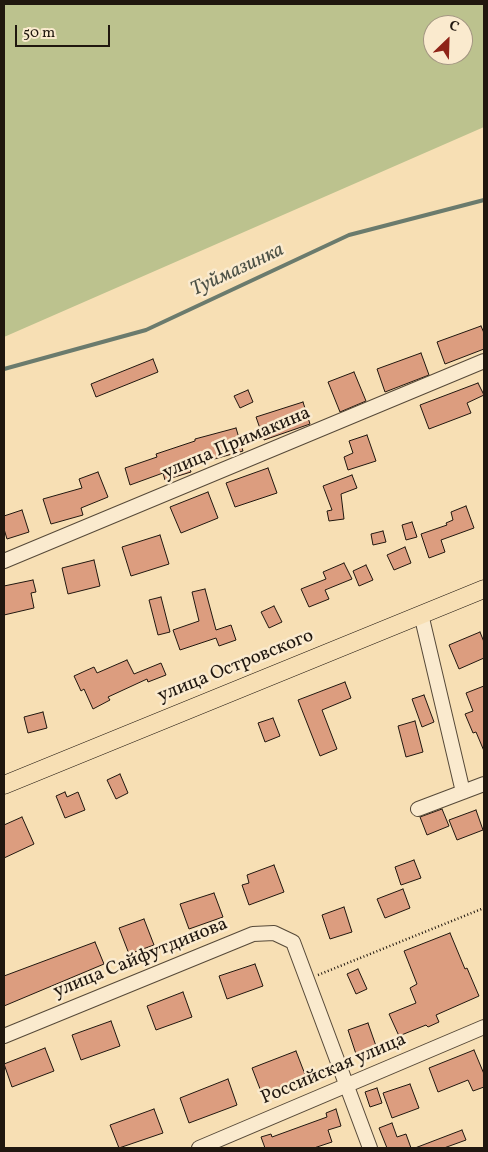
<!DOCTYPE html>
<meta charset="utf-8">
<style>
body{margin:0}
#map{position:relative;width:488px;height:1152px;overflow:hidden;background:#f7dfb4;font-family:Vollkorn,serif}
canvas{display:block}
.frame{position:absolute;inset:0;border:5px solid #20170f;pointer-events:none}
.north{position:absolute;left:423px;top:15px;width:50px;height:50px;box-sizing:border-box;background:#faeace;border:1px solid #a39682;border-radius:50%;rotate:24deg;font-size:14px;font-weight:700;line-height:20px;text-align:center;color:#20170f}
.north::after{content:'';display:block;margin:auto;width:18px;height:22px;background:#8f2418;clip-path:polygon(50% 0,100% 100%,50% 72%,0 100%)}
.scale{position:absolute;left:15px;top:25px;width:95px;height:22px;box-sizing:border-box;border:2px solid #20170f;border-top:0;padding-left:6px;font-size:15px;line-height:18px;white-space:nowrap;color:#20170f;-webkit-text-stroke:4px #faeace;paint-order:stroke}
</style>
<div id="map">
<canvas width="488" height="1152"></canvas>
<div class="frame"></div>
<div class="north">С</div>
<div class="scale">50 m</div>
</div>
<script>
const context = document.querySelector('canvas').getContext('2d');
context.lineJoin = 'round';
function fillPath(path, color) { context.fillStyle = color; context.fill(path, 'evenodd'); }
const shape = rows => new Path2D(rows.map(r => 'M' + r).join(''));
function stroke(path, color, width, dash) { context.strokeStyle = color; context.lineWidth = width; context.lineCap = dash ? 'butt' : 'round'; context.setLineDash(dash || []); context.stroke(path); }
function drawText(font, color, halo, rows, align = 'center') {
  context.font = font + ' Vollkorn,serif'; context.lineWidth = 5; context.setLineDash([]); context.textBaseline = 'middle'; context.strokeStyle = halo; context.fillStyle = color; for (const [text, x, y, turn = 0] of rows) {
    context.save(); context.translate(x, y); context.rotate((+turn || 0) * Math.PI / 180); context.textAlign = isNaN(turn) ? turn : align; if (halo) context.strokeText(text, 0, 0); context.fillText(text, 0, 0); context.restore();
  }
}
fillPath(shape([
 [4,4,484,4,484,127,4,337],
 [433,25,463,25,463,55,433,55]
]), '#bcc28e');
stroke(shape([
 [4,369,146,330,349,235,484,200]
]), '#6b7b6d', 4);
const building = shape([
 [481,326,484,333,484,349,445,364,437,342,481,326],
 [421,353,429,375,385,392,377,369,421,353],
 [153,359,158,372,96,397,91,384,153,359],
 [354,372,366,401,340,412,328,382,354,372],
 [478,383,484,395,467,403,471,413,429,429,420,405,478,383],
 [248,390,253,402,240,408,234,396,248,390],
 [303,402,310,424,264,440,256,417,303,402],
 [236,428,243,451,189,466,191,472,165,480,163,473,130,485,125,468,157,457,156,454,195,441,195,439,236,428],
 [367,435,376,461,348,470,344,457,353,453,349,441,367,435],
 [268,468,277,493,235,507,226,483,268,468],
 [98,472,108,497,81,508,83,515,51,524,43,499,82,488,79,479,98,472],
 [352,475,357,488,341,494,344,519,329,521,327,511,332,510,323,486,352,475],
 [208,492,218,518,181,533,170,507,208,492],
 [466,506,474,528,441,540,445,552,429,558,421,534,447,525,446,523,453,520,451,512,466,506],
 [22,510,29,532,7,539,4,529,4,516,22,510],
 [412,522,417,537,406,540,402,525,412,522],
 [383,531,386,542,373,545,371,534,383,531],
 [160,535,169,564,131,576,122,547,160,535],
 [405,547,411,563,394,570,387,555,405,547],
 [94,560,100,586,68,594,62,568,94,560],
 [344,563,352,579,325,590,329,599,309,607,301,589,326,579,323,572,344,563],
 [366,565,373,580,359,586,353,571,366,565],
 [33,580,36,592,31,593,34,608,4,615,4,586,33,580],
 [205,589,216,630,231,625,236,640,219,646,216,638,180,650,173,630,199,621,192,592,205,589],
 [161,597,170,632,158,635,149,600,161,597],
 [274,606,282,622,269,628,261,612,274,606],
 [480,632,484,642,484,658,459,669,449,645,480,632],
 [127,660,134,674,161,663,166,675,148,682,147,679,108,697,110,700,93,709,84,689,81,691,74,676,94,667,97,673,127,660],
 [345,682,351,698,322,710,337,749,320,756,298,700,345,682],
 [484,686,484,751,476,732,473,733,465,714,473,711,466,693,484,686],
 [424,695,434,722,422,727,412,699,424,695],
 [43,712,47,728,28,733,24,717,43,712],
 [273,718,280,736,265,742,258,723,273,718],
 [415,721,423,752,406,757,398,726,415,721],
 [120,774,128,793,116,799,107,780,120,774],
 [65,792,67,797,78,792,85,810,65,818,56,796,65,792],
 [442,809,449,826,427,835,420,817,442,809],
 [476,810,483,830,457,840,449,820,476,810],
 [22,817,34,844,4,858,4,825,22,817],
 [414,860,421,878,401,885,395,867,414,860],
 [274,865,284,892,249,905,242,885,249,883,247,875,274,865],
 [403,889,410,908,385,918,377,899,403,889],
 [214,893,223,917,189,929,180,904,214,893],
 [344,907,352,932,330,939,322,915,344,907],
 [144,919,154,945,129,954,119,928,144,919],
 [450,933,465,969,467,968,479,996,436,1015,439,1022,428,1027,426,1025,399,1036,389,1014,416,1003,410,988,417,984,404,951,450,933],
 [95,942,104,964,4,1006,4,976,95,942],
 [255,964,263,986,227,999,219,976,255,964],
 [358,969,367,989,356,994,347,974,358,969],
 [183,992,192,1017,156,1030,147,1006,183,992],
 [111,1021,120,1046,81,1060,72,1035,111,1021],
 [368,1023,376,1046,356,1054,348,1030,368,1023],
 [45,1048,54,1071,12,1087,4,1064,45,1048],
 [474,1050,484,1074,484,1087,473,1091,468,1080,438,1092,429,1068,474,1050],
 [296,1051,306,1077,262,1094,252,1068,296,1051],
 [228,1079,237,1105,189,1123,180,1098,228,1079],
 [410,1084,419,1108,392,1118,383,1093,410,1084],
 [377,1088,382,1103,370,1107,365,1092,377,1088],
 [154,1109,163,1133,119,1148,110,1125,154,1109],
 [336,1109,341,1126,328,1130,332,1142,314,1148,265,1148,261,1137,271,1134,272,1137,327,1117,326,1113,336,1109],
 [392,1123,397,1137,406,1134,411,1148,387,1148,379,1128,392,1123],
 [462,1130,466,1140,444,1148,415,1148,462,1130]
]);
fillPath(building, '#dc9d7f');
stroke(building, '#20170f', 1);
const minor = shape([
 [4,561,484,361],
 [421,614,463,792],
 [418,809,484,784],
 [4,1036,253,934,274,933,293,942,370,1148],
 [199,1148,484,1027]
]);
const major = shape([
 [4,785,484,589]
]);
stroke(minor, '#564938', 16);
stroke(major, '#20170f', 19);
stroke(shape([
 [318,975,484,908]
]), '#20170f', 2.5, [1, 2.5]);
stroke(minor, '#faeace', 14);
stroke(major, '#f7dfb4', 18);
drawText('19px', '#20170f', '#faeace', [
 ["улица Примакина",237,444,-23],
 ["улица Островского",236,667,-22],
 ["улица Сайфутдинова",141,959,-22],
 ["Российская улица",334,1070,-23]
]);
drawText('italic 20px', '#4c5146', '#faeace', [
 ["Туймазинка",238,271,-25]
]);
</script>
